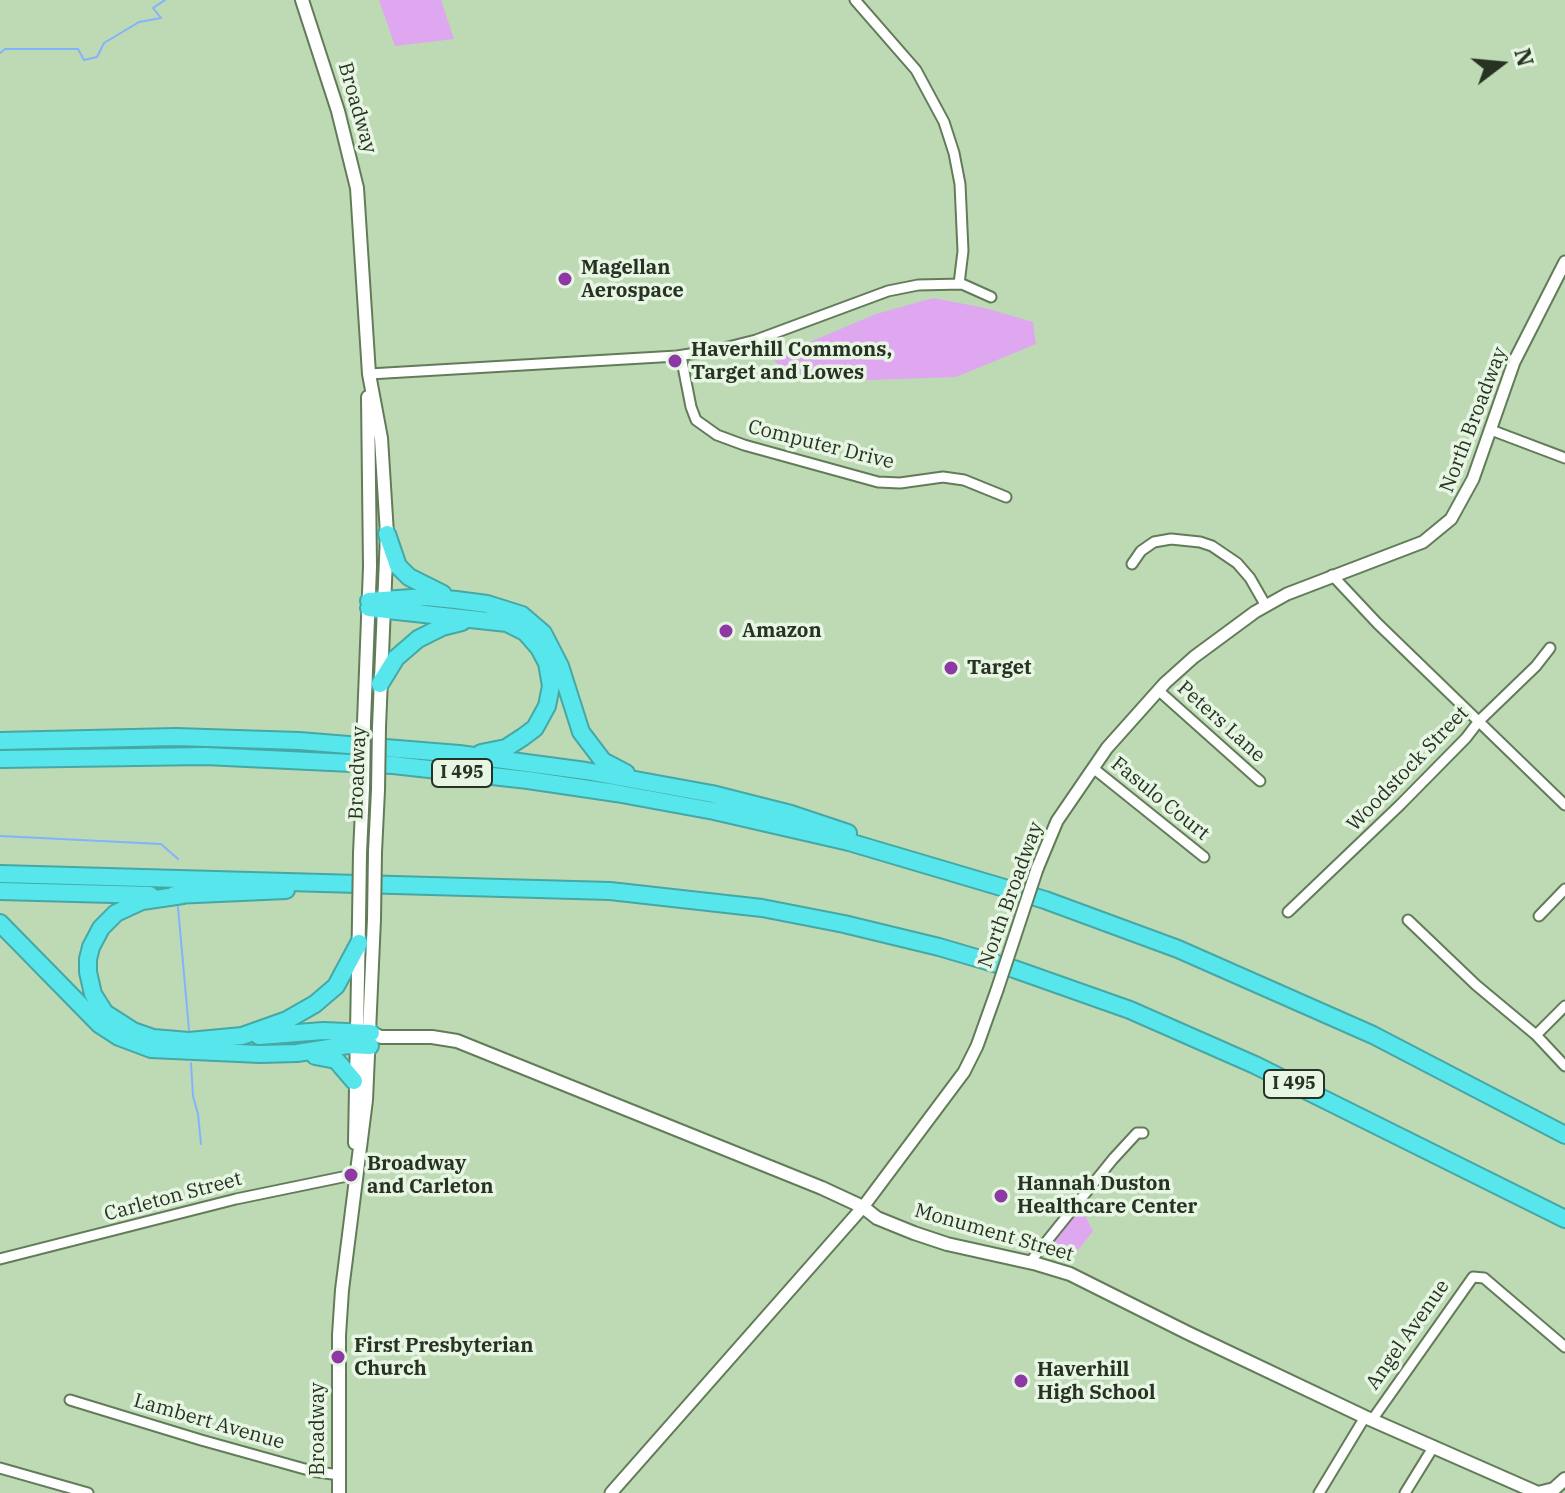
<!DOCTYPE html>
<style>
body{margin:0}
#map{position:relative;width:1565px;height:1493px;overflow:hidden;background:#bddab4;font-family:"IBM Plex Serif",serif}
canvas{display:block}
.north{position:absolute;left:1461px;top:24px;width:80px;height:80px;-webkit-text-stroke:6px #e7f6e3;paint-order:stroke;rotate:74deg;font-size:22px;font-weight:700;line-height:32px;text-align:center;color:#273223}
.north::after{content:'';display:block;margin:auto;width:28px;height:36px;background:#273223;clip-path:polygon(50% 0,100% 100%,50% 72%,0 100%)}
</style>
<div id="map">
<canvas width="1565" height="1493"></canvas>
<div class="north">N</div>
</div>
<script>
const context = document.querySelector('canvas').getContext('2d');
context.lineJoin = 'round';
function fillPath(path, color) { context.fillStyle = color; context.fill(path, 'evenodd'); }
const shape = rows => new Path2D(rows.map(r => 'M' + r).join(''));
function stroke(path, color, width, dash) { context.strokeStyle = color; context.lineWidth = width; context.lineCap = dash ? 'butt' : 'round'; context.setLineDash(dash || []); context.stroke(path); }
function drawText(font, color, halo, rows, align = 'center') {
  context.font = font + ' "IBM Plex Serif",serif'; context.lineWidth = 7; context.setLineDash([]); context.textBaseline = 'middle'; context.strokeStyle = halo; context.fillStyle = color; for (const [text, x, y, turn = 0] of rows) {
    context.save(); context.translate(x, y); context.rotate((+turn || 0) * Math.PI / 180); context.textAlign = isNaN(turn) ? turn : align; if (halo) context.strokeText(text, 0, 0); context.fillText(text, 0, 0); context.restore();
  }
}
fillPath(shape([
 [379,0,441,0,454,39,395,46],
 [933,298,985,308,1033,322,1036,344,956,377,870,380,791,379,772,358,876,314],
 [1080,1206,1093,1231,1068,1263,1042,1253]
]), '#dfa7f0');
stroke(shape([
 [0,53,5,49,78,49,84,60,97,57,104,43,139,22,161,18,153,8,165,0],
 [0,836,161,844,178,859],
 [178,907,189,1030],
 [191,1063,193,1096,198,1114,201,1144]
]), '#83b3fc', 2);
const minor = shape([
 [855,0,916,70,944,122,954,153,960,184,963,251,959,284],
 [681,356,691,407,696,420,717,435,744,445,878,482,900,483,943,477,964,480,1006,497],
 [369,374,677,356,716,350,756,340,888,291,918,285,962,284,991,297],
 [1491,430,1565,458],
 [1132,564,1141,551,1154,542,1171,539,1200,542,1212,546,1237,563,1250,578,1266,606],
 [1332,575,1377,623,1565,805],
 [1158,690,1260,781],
 [1093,768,1204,857],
 [1288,912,1400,805,1466,738,1479,721,1536,666,1550,648],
 [1539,916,1565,889],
 [1408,920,1476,985,1536,1035,1565,1066],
 [1536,1035,1565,1006],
 [0,1259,236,1199,357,1174],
 [1030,1262,1113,1159,1137,1133,1143,1133],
 [70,1400,201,1440,312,1471,339,1475],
 [1372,1420,1473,1277,1484,1278,1565,1347],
 [0,1468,88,1493],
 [1319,1493,1365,1417],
 [1405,1493,1434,1446]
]);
const tertiary = shape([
 [1037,869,1057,821,1107,748,1165,683,1194,657,1255,612,1287,594,1423,542,1451,519,1473,479,1514,362,1565,262],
 [611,1493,863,1207,964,1072,977,1046,997,990]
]);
const secondary = shape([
 [302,0,338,111,357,188,369,374,381,438,387,534,379,727],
 [364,722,370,567,368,397],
 [375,852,378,790],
 [360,853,363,788],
 [371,1033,381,1037,432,1037,457,1041,822,1188,863,1207,877,1218,914,1233,947,1244,1037,1264,1070,1274,1188,1333,1365,1417,1538,1493],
 [355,1143,359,920],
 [339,1493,339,1335,342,1290,366,1100,374,919],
 [1538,1493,1554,1489,1565,1479]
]);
const motorway = shape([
 [387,534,398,566,409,577,443,594],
 [369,601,426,597,456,600,487,604,522,615,543,633,560,666,581,732,603,761,626,773],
 [369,608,507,623,525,632,539,648,547,663,551,686,547,706,535,728,523,737,506,748,481,753],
 [380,684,396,658,418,639,442,627,462,622],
 [0,741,176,737,299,741,459,754,586,771,712,794,791,814,848,833],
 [0,759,205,756,393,765,528,780,616,793,714,811,849,842,1045,900,1178,949,1373,1035,1565,1135],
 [0,874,610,891,762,908,844,924,939,947,1014,969,1130,1010,1255,1065,1565,1219],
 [0,891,150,895],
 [174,895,286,890],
 [183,895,142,901,116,913,101,928,91,947,88,959,88,972,93,994,105,1013,133,1031,153,1038,189,1041,242,1036,287,1020,315,1004,336,986,359,943],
 [0,923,99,1024,119,1037,151,1049,260,1054,297,1053,348,1045,370,1046],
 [259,1036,323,1031,371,1033],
 [315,1056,336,1060,354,1081]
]);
stroke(minor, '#627c59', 13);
stroke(tertiary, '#627c59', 15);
stroke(secondary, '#627c59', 16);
stroke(motorway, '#46a7a5', 20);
stroke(minor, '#fff', 9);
stroke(tertiary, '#fff', 11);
stroke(secondary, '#fff', 12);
stroke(motorway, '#57e6eb', 16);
const tertiaryBridge = shape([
 [997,990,1037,869]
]);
const secondaryBridge = shape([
 [363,788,364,722],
 [378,790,379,727],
 [374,919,375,852],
 [359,920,360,853]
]);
stroke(tertiaryBridge, '#627c59', 15, []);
stroke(secondaryBridge, '#627c59', 16, []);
stroke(tertiaryBridge, '#fff', 11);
stroke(secondaryBridge, '#fff', 12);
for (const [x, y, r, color] of [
 [565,279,8,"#8d38a5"],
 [675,361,8,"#8d38a5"],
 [726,631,8,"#8d38a5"],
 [951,668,8,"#8d38a5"],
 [351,1175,8,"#8d38a5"],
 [1001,1196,8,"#8d38a5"],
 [338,1357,8,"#8d38a5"],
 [1021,1381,8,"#8d38a5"]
]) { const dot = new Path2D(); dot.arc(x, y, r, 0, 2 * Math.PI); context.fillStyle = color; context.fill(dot); stroke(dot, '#e7f6e3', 3); }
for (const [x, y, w] of [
 [462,773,60],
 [1294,1084,60]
]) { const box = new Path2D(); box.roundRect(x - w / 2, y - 14, w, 28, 6); context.fillStyle = '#e7f6e3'; context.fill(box); stroke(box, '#273223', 2); }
drawText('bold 18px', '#273223', null, [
 ["I 495",462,773],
 ["I 495",1294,1084]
]);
drawText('20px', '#273223', '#e7f6e3', [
 ["Broadway",357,108,74],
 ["North Broadway",1474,420,-69],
 ["Computer Drive",821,445,14],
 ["Peters Lane",1221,722,42],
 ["Woodstock Street",1408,769,-46],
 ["Broadway",358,773,-88],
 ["Fasulo Court",1160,799,39],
 ["North Broadway",1011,895,-70],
 ["Carleton Street",173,1197,-15],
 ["Monument Street",994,1233,16],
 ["Angel Avenue",1408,1335,-55],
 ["Lambert Avenue",209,1422,16],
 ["Broadway",318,1429,-90]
]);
drawText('bold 20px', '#273223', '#e7f6e3', [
 ["Magellan",581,268],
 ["Aerospace",581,291],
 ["Haverhill Commons,",691,350],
 ["Target and Lowes",691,373],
 ["Amazon",742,631],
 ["Target",967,668],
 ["Broadway",367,1164],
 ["and Carleton",367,1187],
 ["Hannah Duston",1017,1184],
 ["Healthcare Center",1017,1207],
 ["First Presbyterian",354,1346],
 ["Church",354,1369],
 ["Haverhill",1037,1370],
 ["High School",1037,1393]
], 'left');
</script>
